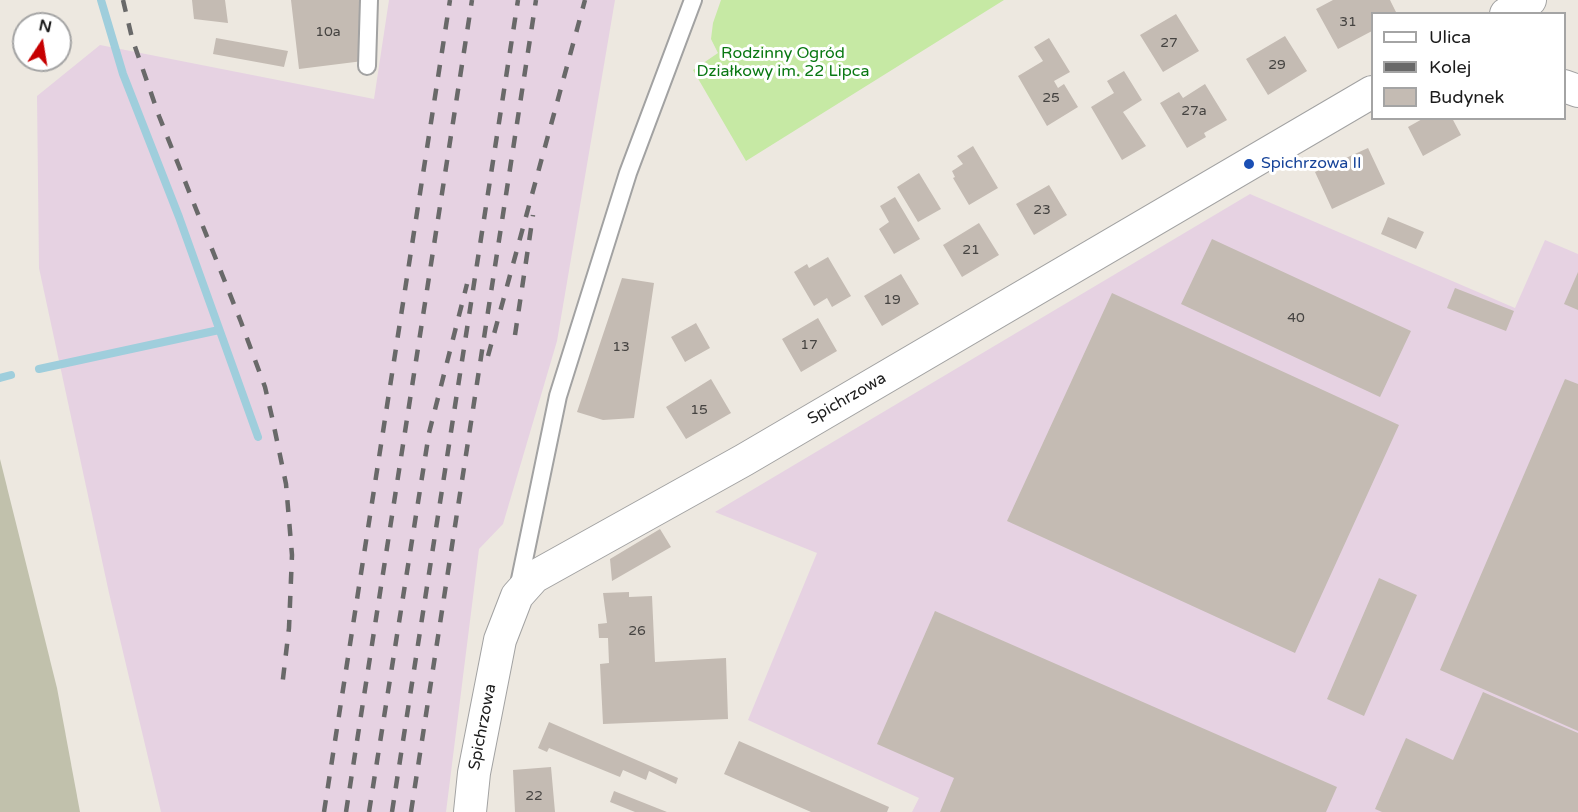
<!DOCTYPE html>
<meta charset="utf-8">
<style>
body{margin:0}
#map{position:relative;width:1578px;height:812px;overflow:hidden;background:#ede8e0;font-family:"Varela Round",sans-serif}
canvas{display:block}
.legend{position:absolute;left:1371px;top:12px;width:195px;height:108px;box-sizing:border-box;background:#fff;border:2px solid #a4a4a4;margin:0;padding:8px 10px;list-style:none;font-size:18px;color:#1b1b1b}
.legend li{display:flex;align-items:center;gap:12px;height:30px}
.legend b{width:30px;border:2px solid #a4a4a4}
.north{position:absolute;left:12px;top:12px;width:60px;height:60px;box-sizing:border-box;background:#fff;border:2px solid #a4a4a4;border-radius:50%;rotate:12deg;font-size:16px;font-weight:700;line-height:24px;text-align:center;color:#1b1b1b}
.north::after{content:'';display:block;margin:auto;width:21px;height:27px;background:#c60001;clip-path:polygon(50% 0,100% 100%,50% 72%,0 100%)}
</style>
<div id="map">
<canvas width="1578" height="812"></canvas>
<ul class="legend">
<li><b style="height:8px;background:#fff"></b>Ulica</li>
<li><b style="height:8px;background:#696969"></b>Kolej</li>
<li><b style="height:16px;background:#c4bbb3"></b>Budynek</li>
</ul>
<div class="north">N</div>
</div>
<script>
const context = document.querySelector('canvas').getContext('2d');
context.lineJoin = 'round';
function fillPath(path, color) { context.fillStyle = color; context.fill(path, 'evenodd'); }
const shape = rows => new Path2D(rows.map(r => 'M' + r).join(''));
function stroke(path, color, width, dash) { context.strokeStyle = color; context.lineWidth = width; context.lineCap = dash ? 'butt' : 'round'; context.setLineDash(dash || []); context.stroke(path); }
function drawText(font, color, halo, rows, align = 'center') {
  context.font = font + ' "Varela Round",sans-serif'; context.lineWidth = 6; context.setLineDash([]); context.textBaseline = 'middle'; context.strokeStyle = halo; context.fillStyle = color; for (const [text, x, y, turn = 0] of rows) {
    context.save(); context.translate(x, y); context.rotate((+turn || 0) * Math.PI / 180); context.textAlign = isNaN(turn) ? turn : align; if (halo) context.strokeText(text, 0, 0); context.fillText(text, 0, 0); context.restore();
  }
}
fillPath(shape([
 [389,0,615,0,557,341,503,524,479,549,446,812,161,812,109,593,39,268,37,96,100,45,374,99],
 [1250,194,1515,308,1545,240,1578,254,1578,812,912,812,919,798,748,720,817,553,715,512]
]), '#e6d2e2');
fillPath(shape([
 [0,459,57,688,80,812,0,812]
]), '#c1c1ac');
fillPath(shape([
 [721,0,1004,0,746,161,693,70,718,53,711,39,713,23]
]), '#c6e9a4');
stroke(shape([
 [101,0,123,74,179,217,258,437],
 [39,369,219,330],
 [0,378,11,375]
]), '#9fcedc', 8);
fillPath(shape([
 [192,0,225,0,228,23,194,19],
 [291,0,359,0,363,61,299,69],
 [1333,0,1390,0,1397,14,1372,14,1372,31,1338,49,1316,9],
 [1176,14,1199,51,1163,72,1140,35],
 [1285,36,1307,71,1268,95,1246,59],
 [216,38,288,51,284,67,213,54],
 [1049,38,1070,72,1054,81,1058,88,1064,84,1078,107,1047,126,1018,76,1043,61,1034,47],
 [1124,71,1142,100,1123,112,1146,146,1122,160,1091,107,1114,93,1107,81],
 [1205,84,1227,120,1204,133,1206,137,1187,148,1160,103,1179,92,1183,98],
 [1424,118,1452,118,1461,135,1423,156,1408,127],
 [973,146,998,188,969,205,953,178,955,177,952,171,963,164,957,156],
 [1368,148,1385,184,1332,209,1315,172],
 [919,173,941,209,918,222,897,187],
 [1049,185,1067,215,1034,235,1016,204],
 [895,197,920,239,894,254,879,229,889,222,880,206],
 [1388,217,1424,232,1416,249,1381,234],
 [979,223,999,255,962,277,943,245],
 [1212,239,1411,331,1380,397,1181,304],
 [828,257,851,296,832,307,827,298,814,306,794,272,807,264,809,268],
 [1578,272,1578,310,1564,304],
 [901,274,919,304,882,326,864,296],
 [622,278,654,283,634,418,603,420,577,412],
 [1455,288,1514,311,1506,331,1447,308],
 [1112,293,1399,425,1295,653,1007,521],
 [818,318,837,351,801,372,782,339],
 [696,323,710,348,685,362,671,337],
 [711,379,731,413,686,439,666,407],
 [1565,379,1578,384,1578,731,1440,670],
 [660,529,671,547,612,581,610,559],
 [1379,578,1417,595,1364,716,1327,699],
 [629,592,629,597,652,596,655,662,726,658,728,719,603,724,600,664,609,663,608,638,599,638,598,624,607,623,603,593],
 [935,611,1337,787,1326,812,940,812,954,778,877,744],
 [1483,692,1578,733,1578,812,1382,812,1375,809,1406,738,1453,760],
 [549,722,678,778,676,784,649,771,646,780,623,770,620,777,549,748,547,752,538,748],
 [739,741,889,807,887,812,811,812,724,774],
 [551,767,555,812,515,812,513,770],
 [614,791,667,812,635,812,610,802]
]), '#c4bbb3');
const service = shape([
 [367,66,369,0],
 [518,589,558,396,628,173,693,0]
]);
const minor = shape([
 [1506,14,1530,0],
 [1564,86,1578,91],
 [470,812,474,773,500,640,517,596,534,577,744,460,1372,92]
]);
stroke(service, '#a2a2a2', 20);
stroke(minor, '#a2a2a2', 34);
stroke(service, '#fff', 16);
stroke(minor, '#fff', 32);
stroke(shape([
 [123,0,132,38,159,116,241,322,265,387,272,417,286,484,292,555,289,628,282,687],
 [515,335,533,215],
 [488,356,585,0],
 [324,812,450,0],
 [346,812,472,0],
 [369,812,429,433,467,284],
 [392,812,518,0],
 [411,812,536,0]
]), '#696969', 4.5, [12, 12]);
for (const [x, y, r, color] of [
 [1249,164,6,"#1a4fb4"]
]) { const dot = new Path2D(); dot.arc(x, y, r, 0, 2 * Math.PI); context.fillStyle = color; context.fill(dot); stroke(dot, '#fff', 2); }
drawText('14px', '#454341', null, [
 ["31",1348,22],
 ["10a",328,32],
 ["27",1169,43],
 ["29",1277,65],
 ["25",1051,98],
 ["27a",1194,111],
 ["23",1042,210],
 ["21",971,250],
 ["19",892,300],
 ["40",1296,318],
 ["17",809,345],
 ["13",621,347],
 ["15",699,410],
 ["26",637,631],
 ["22",534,796]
]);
drawText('16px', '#097812', '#fff', [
 ["Rodzinny Ogród",783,54],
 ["Działkowy im. 22 Lipca",783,72]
]);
drawText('16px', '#164399', '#fff', [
 ["Spichrzowa II",1261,164]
], 'left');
drawText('16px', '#1b1b1b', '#fff', [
 ["Spichrzowa",847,399,-30],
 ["Spichrzowa",483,727,-79]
]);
</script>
